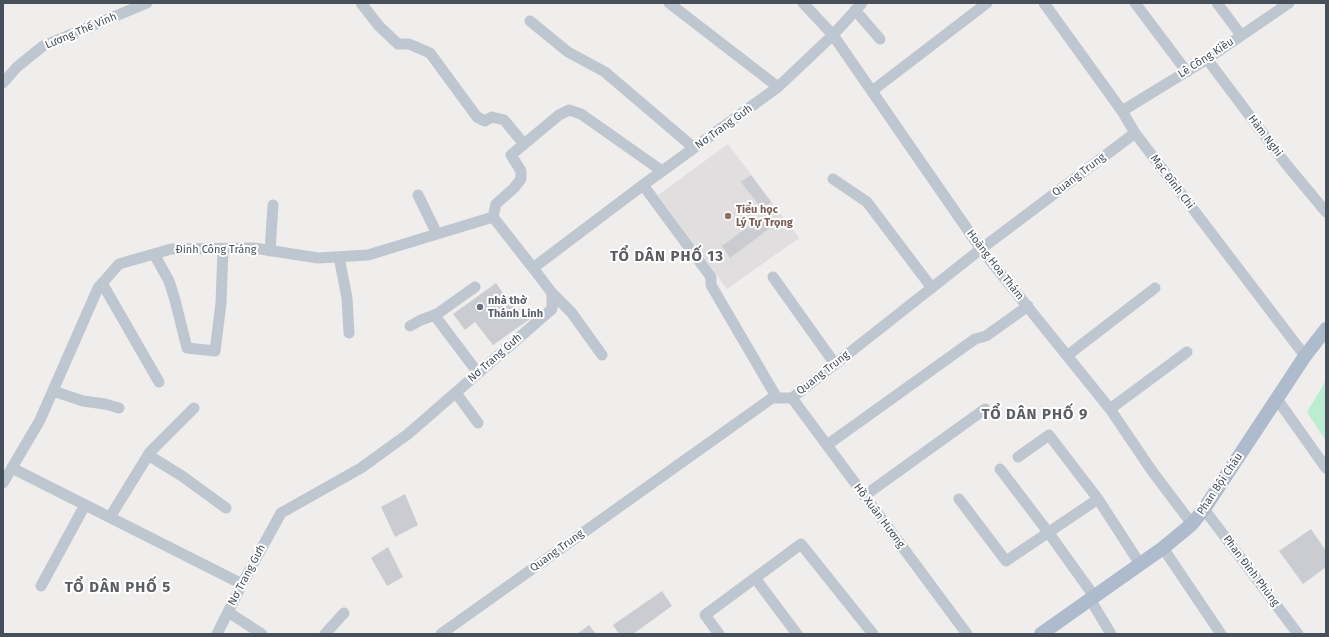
<!DOCTYPE html>
<meta charset="utf-8">
<style>
body{margin:0}
#map{position:relative;width:1329px;height:637px;overflow:hidden;background:#f0eded;font-family:"Fira Sans",sans-serif}
canvas{display:block}
.frame{position:absolute;inset:0;border:4px solid #464f5a;pointer-events:none}
</style>
<div id="map">
<canvas width="1329" height="637"></canvas>
<div class="frame"></div>
</div>
<script>
const context = document.querySelector('canvas').getContext('2d');
context.lineJoin = 'round';
function fillPath(path, color) { context.fillStyle = color; context.fill(path, 'evenodd'); }
const shape = rows => new Path2D(rows.map(r => 'M' + r).join(''));
function stroke(path, color, width, dash) { context.strokeStyle = color; context.lineWidth = width; context.lineCap = dash ? 'butt' : 'round'; context.setLineDash(dash || []); context.stroke(path); }
function drawText(font, color, halo, rows, align = 'center') {
  context.font = font + ' "Fira Sans",sans-serif'; context.lineWidth = 4; context.setLineDash([]); context.textBaseline = 'middle'; context.strokeStyle = halo; context.fillStyle = color; for (const [text, x, y, turn = 0] of rows) {
    context.save(); context.translate(x, y); context.rotate((+turn || 0) * Math.PI / 180); context.textAlign = isNaN(turn) ? turn : align; if (halo) context.strokeText(text, 0, 0); context.fillText(text, 0, 0); context.restore();
  }
}
fillPath(shape([
 [728,144,799,238,727,289,658,195]
]), '#e1dedf');
fillPath(shape([
 [1326,380,1326,441,1307,412]
]), '#bcedd2');
fillPath(shape([
 [751,175,771,202,762,209,741,182],
 [761,217,770,228,730,258,722,246],
 [496,283,516,311,521,308,530,319,493,345,475,322,465,330,453,314],
 [405,494,418,525,395,537,381,507],
 [1311,529,1326,551,1326,567,1303,584,1279,551],
 [388,547,403,577,387,586,371,558],
 [662,591,672,606,633,634,619,634,613,625],
 [589,625,596,634,577,634]
]), '#caccd2');
stroke(shape([
 [361,3,379,26,398,44,409,44,430,53,477,117,485,121,492,117,504,120,524,144],
 [669,3,778,87],
 [803,3,833,35,981,249,1110,409,1152,471,1192,524],
 [1044,3,1122,111,1135,133,1305,356],
 [1135,3,1187,72],
 [1217,3,1241,35],
 [855,10,880,39],
 [530,21,568,52,605,72,694,148],
 [1207,59,1286,164,1326,212],
 [3,83,17,67,43,46,147,3],
 [872,91,987,3],
 [1122,111,1207,59,1289,3],
 [833,179,867,202,932,288],
 [643,185,711,277,711,285,777,398],
 [418,195,437,234],
 [493,217,496,204,514,188,521,179,521,171,511,155,559,115,569,110,581,114,662,171],
 [270,251,273,205],
 [154,254,169,281,175,300,187,348,215,351,221,303,223,249],
 [339,257,347,298,349,333],
 [773,277,835,364],
 [102,283,159,382],
 [552,293,571,312,602,355],
 [435,316,478,373],
 [410,326,421,320,437,314,475,287],
 [1068,355,1155,288],
 [53,391,83,401,105,404,119,408],
 [456,393,478,423],
 [792,398,967,634],
 [1277,399,1326,468],
 [1110,409,1187,352],
 [827,445,975,339,986,336,1028,306],
 [148,455,182,476,226,508],
 [1018,457,1049,435,1098,499,1140,564],
 [12,468,242,584],
 [1000,469,1048,532,1094,596],
 [3,483,40,420,98,288,119,264,171,249,254,248,318,258,368,255,493,217,533,268],
 [864,496,985,409],
 [959,499,1006,561,1098,499],
 [1204,509,1298,634],
 [110,517,150,452,194,408],
 [1163,548,1221,634],
 [755,578,797,634],
 [41,586,85,505],
 [1090,599,1111,634],
 [228,612,262,634],
 [217,634,242,584,281,513,361,468,408,434,552,309,552,293,533,268,643,185,778,87,833,35,862,3],
 [325,634,344,613],
 [441,634,772,398,792,398,981,249,1135,133],
 [719,634,705,615,801,544,873,634]
]), '#bec7cf', 11);
stroke(shape([
 [1041,634,1163,548,1192,524,1204,509,1305,356,1326,329]
]), '#aebbcc', 14);
for (const [x, y, r, color] of [
 [728,216,4,"#8d6e63"],
 [480,307,4,"#6b7280"]
]) { const dot = new Path2D(); dot.arc(x, y, r, 0, 2 * Math.PI); context.fillStyle = color; context.fill(dot); stroke(dot, '#fff', 1.5); }
drawText('11px', '#464f5a', '#fff', [
 ["Lương Thế Vinh",81,31,-23],
 ["Lê Công Kiều",1206,58,-33],
 ["Nơ Trang Gưh",724,127,-36],
 ["Hàm Nghi",1265,136,53],
 ["Quang Trung",1079,175,-37],
 ["Mạc Đĩnh Chi",1172,182,53],
 ["Đinh Công Tráng",216,250],
 ["Hoàng Hoa Thám",995,265,52],
 ["Nơ Trang Gưh",495,358,-41],
 ["Quang Trung",823,373,-38],
 ["Phan Bội Châu",1220,484,-56],
 ["Hồ Xuân Hương",879,516,53],
 ["Quang Trung",557,551,-36],
 ["Phan Đình Phùng",1251,571,53],
 ["Nơ Trang Gưh",247,575,-62]
]);
drawText('bold 11px', '#785e54', '#fff', [
 ["Tiểu học",736,210],
 ["Lý Tự Trọng",736,223]
], 'left');
drawText('bold 11px', '#5b616d', '#fff', [
 ["nhà thờ",488,301],
 ["Thánh Linh",488,314]
], 'left');
context.letterSpacing = '1px';
drawText('bold 15px', '#5a5d62', '#fff', [
 ["TỔ DÂN PHỐ 13",667,257],
 ["TỔ DÂN PHỐ 9",1035,415],
 ["TỔ DÂN PHỐ 5",118,588]
]);
context.letterSpacing = '0px';
</script>
